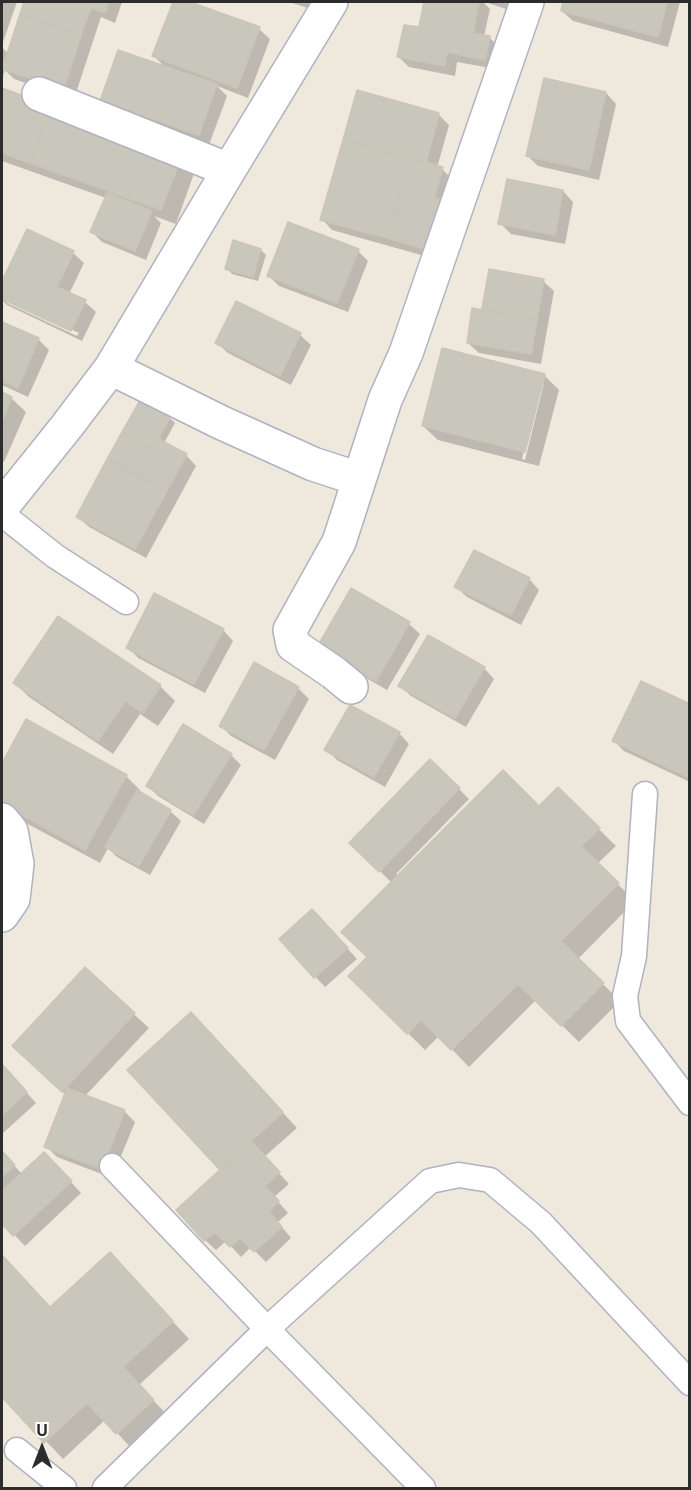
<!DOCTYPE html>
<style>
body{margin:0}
#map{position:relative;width:691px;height:1490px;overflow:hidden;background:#eee8dd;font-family:"Open Sans",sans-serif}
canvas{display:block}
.frame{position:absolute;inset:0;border:3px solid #2c2c2c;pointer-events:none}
.north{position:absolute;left:12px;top:1418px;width:60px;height:60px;-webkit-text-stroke:4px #fff;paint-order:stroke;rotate:0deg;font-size:16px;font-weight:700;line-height:24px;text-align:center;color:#2c2c2c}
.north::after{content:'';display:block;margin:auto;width:21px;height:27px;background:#2c2c2c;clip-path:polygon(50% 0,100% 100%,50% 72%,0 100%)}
</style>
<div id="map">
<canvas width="691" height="1490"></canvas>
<div class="frame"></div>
<div class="north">U</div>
</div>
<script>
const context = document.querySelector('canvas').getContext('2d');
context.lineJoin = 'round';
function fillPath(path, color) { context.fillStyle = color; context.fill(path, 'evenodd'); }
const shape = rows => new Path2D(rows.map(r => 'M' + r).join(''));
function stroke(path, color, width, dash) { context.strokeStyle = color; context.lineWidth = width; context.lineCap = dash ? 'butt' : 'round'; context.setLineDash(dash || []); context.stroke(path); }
fillPath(shape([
 [2,2,17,2,2,45],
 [25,2,122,2,115,23,101,17,74,99,14,79,5,70,2,80,2,47,8,54],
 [174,2,186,2,259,29,270,39,248,98,217,86,227,96,209,145,112,111,102,101,166,68,154,56],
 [289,2,327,2,323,13],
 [425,2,483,2,490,9,484,36,489,37,500,48,496,69,457,62,455,76,409,67,399,57,420,29],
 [485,2,504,2,519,7,527,16],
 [565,2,680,2,668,47,573,21,562,11],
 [2,89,182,154,196,168,176,224,154,216,161,223,146,260,102,242,92,232,106,198,2,161],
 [606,93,616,104,599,180,538,166,528,156],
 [439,115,449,125,437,168,442,169,452,179,446,262,332,230,322,219],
 [563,191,573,202,565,244,511,234,500,223],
 [28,231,73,253,84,263,69,294,85,302,96,312,82,341,7,305,2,300,2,284],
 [7,299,79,333,77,336,7,303],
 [261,250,266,255,258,281,232,274,227,268],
 [358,251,368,261,348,312,279,286,269,276],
 [491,271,543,281,554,291,541,364,479,353,468,343,483,311],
 [2,323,38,339,49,350,28,397,2,385],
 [300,335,311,345,291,385,228,353,217,343],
 [544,375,559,390,539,466,438,440,423,426],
 [541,383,544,383,525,460,522,459],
 [2,394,11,398,26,412,4,462,2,461],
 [170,418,175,423,164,443,186,455,196,466,146,558,89,527,78,517],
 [529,579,539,590,521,625,467,597,456,587],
 [352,590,409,624,420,634,387,690,330,657],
 [58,618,160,686,175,701,158,726,140,714,113,754,29,697,15,683],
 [223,630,233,641,205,693,138,658,128,647],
 [484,668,494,679,466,727,411,696,400,686],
 [298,688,309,699,275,760,231,736,220,725],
 [690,706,690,782,624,751,614,741],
 [26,721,126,776,140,790,139,793,170,811,181,821,150,875,117,857,108,848,100,863,2,810,2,766],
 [399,733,409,744,385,787,337,760,326,749],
 [231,755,241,765,204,824,158,796,148,786],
 [459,789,469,799,396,874,399,876,539,808,558,789,616,846,597,864,635,901,578,959,620,1001,579,1042,536,1000,469,1067,439,1036,425,1050,350,976,369,957,392,883,351,843],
 [322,921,357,959,325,987,281,940],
 [85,969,149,1028,85,1096,124,1111,135,1122,112,1178,57,1157,46,1146,66,1095,28,1060],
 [205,1028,297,1128,264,1157,289,1184,274,1197,288,1213,278,1222,291,1238,266,1262,251,1247,241,1257,226,1241,216,1250,205,1240,222,1170],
 [2,1065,36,1103,2,1134],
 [2,1153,22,1174,54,1164,81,1193,25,1246,2,1222],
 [2,1255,51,1309,127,1272,189,1339,139,1385,170,1418,134,1451,105,1420,63,1459,2,1395]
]), '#0003');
const building = shape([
 [24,2,109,2,105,13,91,8,81,35,20,14,24,2],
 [173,2,190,2,260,27,237,88,152,56,173,2],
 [424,2,479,2,473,33,490,36,485,60,447,52,445,66,397,57,404,25,419,27,424,2],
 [563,2,667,2,658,37,561,11,563,2],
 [20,14,81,35,64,89,2,69,20,14],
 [118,50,217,84,199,135,100,101,118,50],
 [544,78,606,92,589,170,526,156,544,78],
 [2,88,51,106,30,163,2,153,2,88],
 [357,90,439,113,426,163,343,140,357,90],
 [51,106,183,153,161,210,30,163,51,106],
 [343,140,410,158,387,238,320,220,343,140],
 [410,158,443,167,434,198,450,203,436,252,387,238,410,158],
 [507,179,563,190,555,235,498,224,507,179],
 [107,193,152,211,135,251,90,232,107,193],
 [288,222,359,249,337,303,267,276,288,222],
 [27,229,74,251,57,287,86,300,71,331,2,299,2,281,27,229],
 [233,240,261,249,253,277,225,269,233,240],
 [489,269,544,279,537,319,482,309,489,269],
 [236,301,301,333,280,376,215,343,236,301],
 [472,308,537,319,531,354,467,343,472,308],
 [2,322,39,338,18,388,2,381,2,322],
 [442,348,545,374,525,452,422,426,442,348],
 [2,392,12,397,2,421,2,392],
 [140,400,170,417,153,449,122,432,140,400],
 [122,432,153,449,159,439,187,454,167,491,107,459,122,432],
 [107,459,167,491,135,549,76,517,107,459],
 [474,550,530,578,511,615,454,587,474,550],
 [351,588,410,622,376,681,317,647,351,588],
 [154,593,224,629,194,684,126,648,154,593],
 [58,616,161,685,143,713,125,701,98,741,13,683,58,616],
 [428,635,485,667,455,718,398,686,428,635],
 [254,662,299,687,264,750,219,726,254,662],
 [641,681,690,704,690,778,612,741,641,681],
 [350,705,400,732,374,777,324,750,350,705],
 [26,719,127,775,85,850,2,804,2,763,26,719],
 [183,724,232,754,193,815,146,786,183,724],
 [430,759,460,788,379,872,349,843,430,759],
 [503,770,539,806,558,787,600,828,581,846,619,883,561,941,604,983,561,1026,518,984,451,1050,421,1020,407,1034,348,976,367,957,341,932,503,770],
 [137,790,171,810,139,866,105,847,137,790],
 [312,909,348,948,314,978,279,939,312,909],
 [85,967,135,1013,62,1092,12,1046,85,967],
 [191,1012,283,1112,220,1170,127,1070,191,1012],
 [2,1064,27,1092,2,1115,2,1064],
 [67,1088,125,1110,102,1169,44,1147,67,1088],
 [251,1141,280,1172,265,1186,279,1201,269,1211,282,1227,254,1252,240,1238,230,1247,215,1232,204,1241,176,1210,251,1141],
 [2,1151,15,1165,2,1177,2,1151],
 [44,1152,72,1181,13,1236,2,1224,2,1191,44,1152],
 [110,1252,173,1321,123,1367,154,1400,116,1434,87,1403,44,1443,2,1397,2,1255,50,1307,110,1252]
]);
fillPath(building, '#c9c6bc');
stroke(building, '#cac5b7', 1.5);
const lane = shape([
 [2,514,55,556,126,602],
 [645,794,634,956,625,996,628,1021,690,1103],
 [112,1166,267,1329,423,1488],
 [17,1450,64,1488],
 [105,1488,267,1329,430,1181,459,1175,490,1180,541,1223,690,1383]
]);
const street = shape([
 [39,94,229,170],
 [111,368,220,422,313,464,359,479],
 [2,507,67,426,111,368,229,170,331,2],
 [351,687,334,673,293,645,290,630,339,542,385,400,406,353,527,2],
 [2,820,11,831,17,864,13,899,2,915]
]);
stroke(lane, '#b1b2c0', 27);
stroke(street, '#b1b2c0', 36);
stroke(lane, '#fff', 24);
stroke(street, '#fff', 33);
</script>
